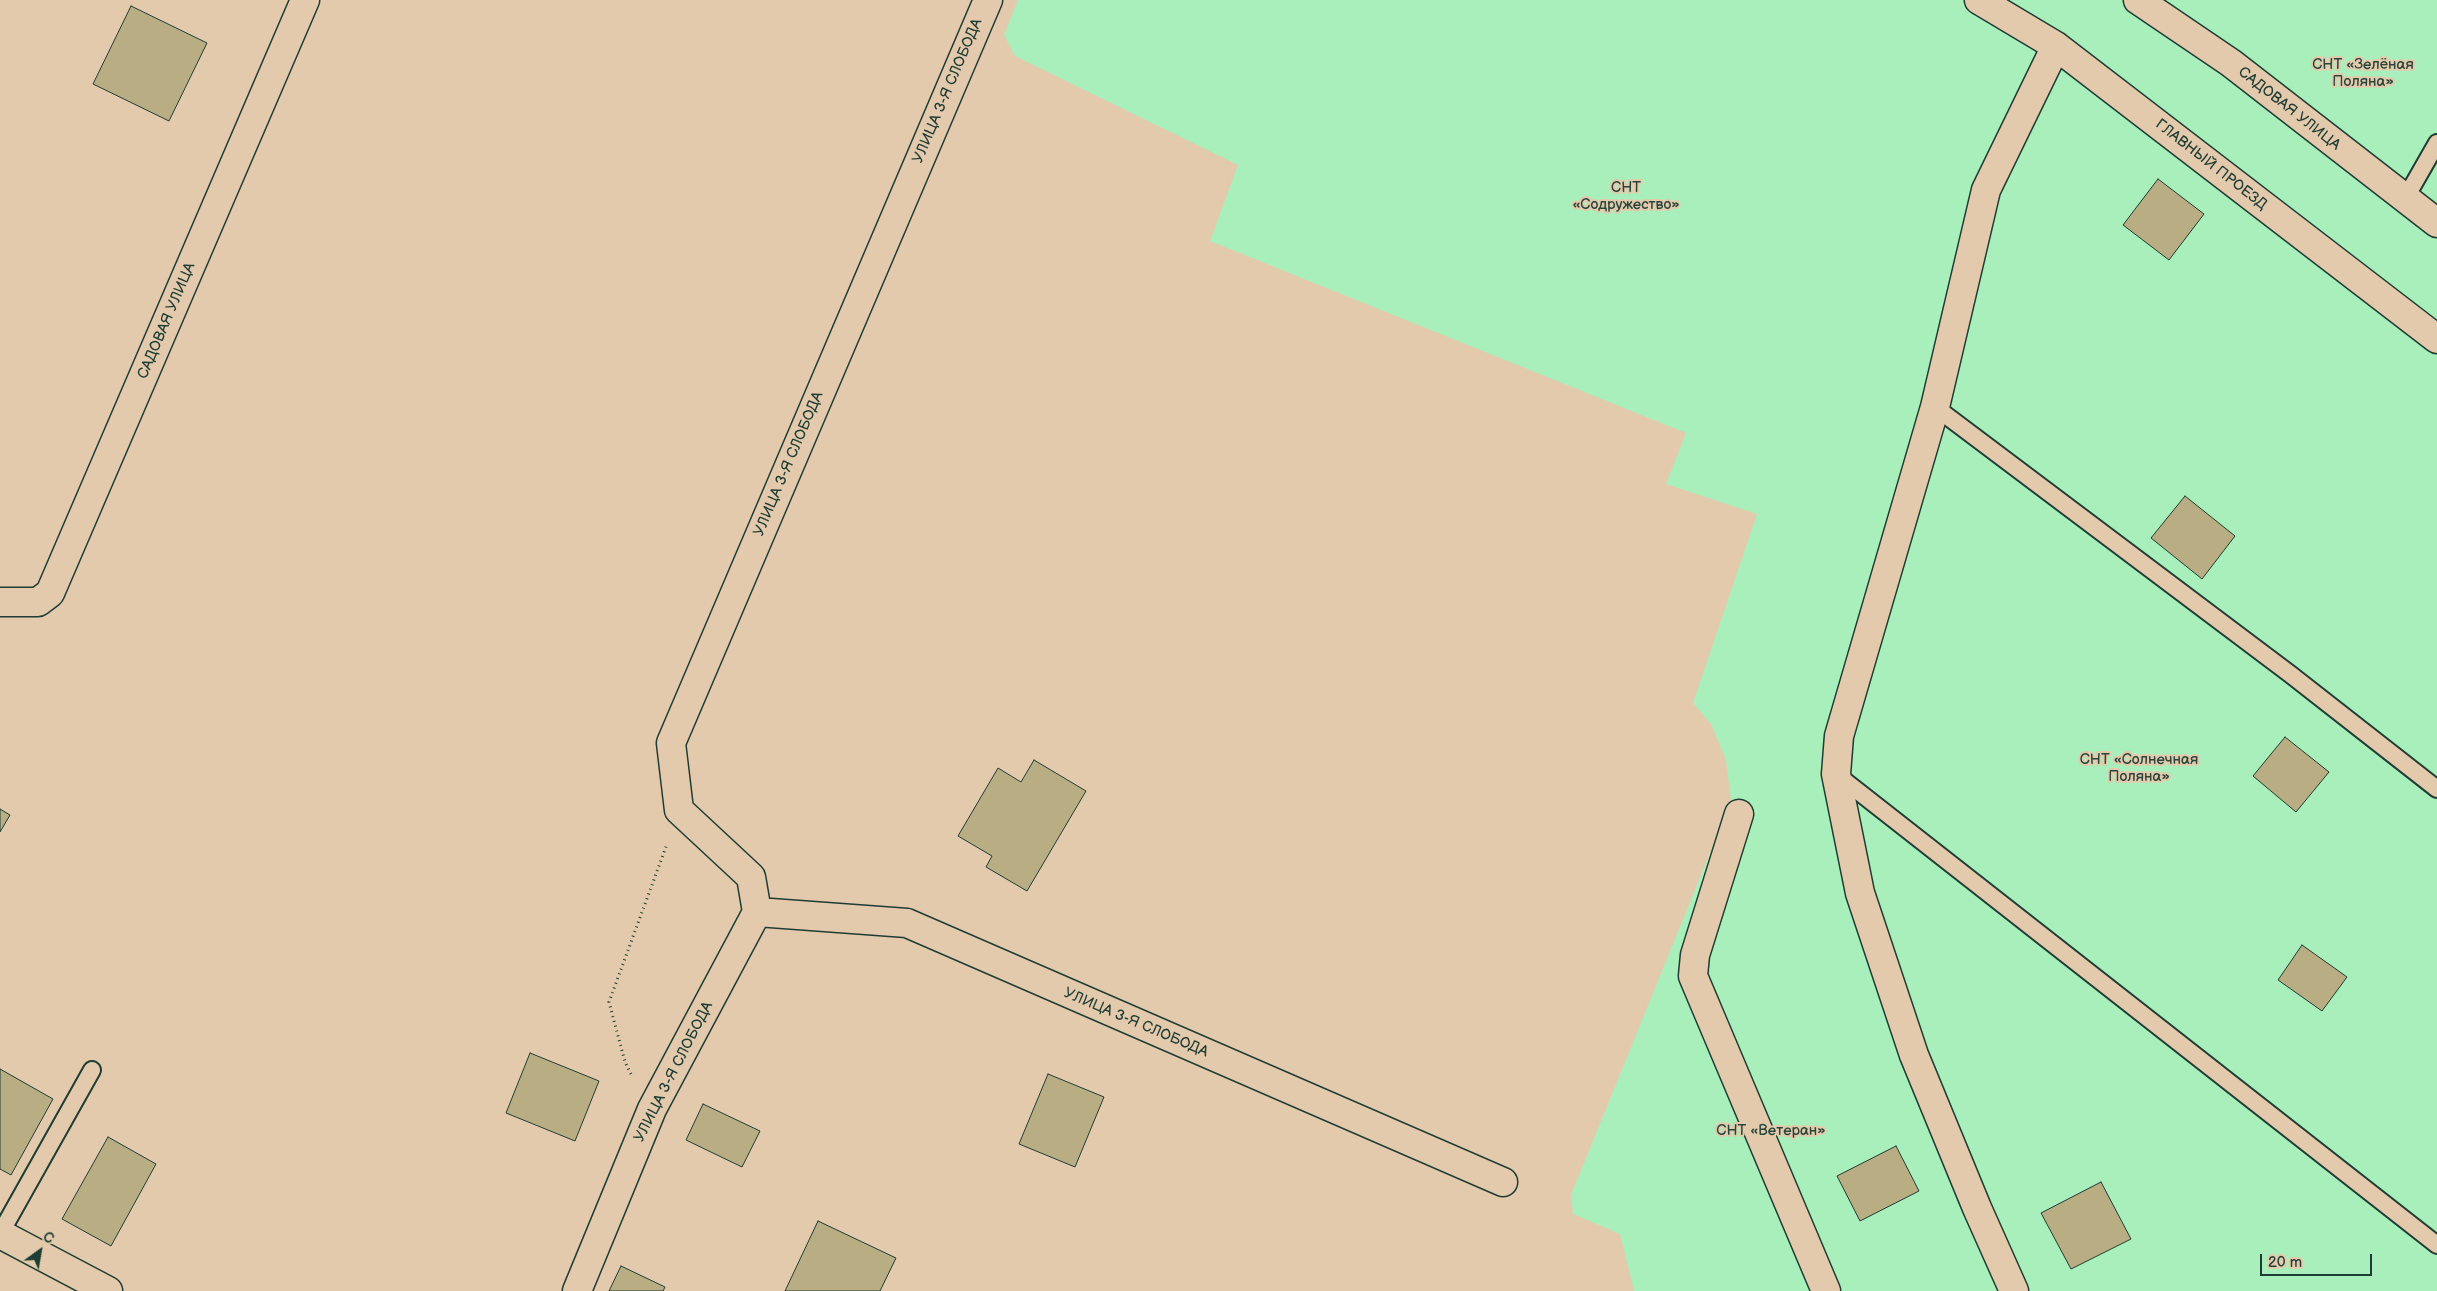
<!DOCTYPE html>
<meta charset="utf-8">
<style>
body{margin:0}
#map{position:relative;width:2437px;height:1291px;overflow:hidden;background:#e4caac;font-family:"Balsamiq Sans",sans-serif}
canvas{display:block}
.north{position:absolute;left:15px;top:1226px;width:50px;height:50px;-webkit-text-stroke:4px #e4caac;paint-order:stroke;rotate:32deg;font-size:14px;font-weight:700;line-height:20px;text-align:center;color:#1f3d34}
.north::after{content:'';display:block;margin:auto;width:18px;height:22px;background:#1f3d34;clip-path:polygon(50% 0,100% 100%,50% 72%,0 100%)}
.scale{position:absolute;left:2260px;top:1254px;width:112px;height:22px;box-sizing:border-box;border:2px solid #1f3d34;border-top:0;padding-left:6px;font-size:15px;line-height:18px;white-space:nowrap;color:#1f3d34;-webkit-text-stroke:4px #e4caac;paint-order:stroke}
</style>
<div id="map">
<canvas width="2437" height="1291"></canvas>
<div class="north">С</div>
<div class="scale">20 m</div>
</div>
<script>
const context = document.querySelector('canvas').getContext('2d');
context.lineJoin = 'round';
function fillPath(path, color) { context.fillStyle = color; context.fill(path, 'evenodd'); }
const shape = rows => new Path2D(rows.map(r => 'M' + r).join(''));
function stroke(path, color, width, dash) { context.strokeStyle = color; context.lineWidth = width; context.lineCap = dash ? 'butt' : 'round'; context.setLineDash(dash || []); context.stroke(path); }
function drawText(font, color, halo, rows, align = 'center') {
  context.font = font + ' "Balsamiq Sans",sans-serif'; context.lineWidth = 4; context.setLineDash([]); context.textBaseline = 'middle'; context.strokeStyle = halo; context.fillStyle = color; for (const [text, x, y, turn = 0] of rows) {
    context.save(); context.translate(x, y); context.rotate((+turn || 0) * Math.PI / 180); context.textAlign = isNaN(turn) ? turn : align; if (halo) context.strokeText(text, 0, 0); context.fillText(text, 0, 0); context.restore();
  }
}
fillPath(shape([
 [1018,0,2437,0,2437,1291,1634,1291,1620,1234,1573,1214,1571,1195,1731,801,1726,760,1711,724,1693,703,1757,514,1666,484,1686,433,1210,241,1238,165,1015,56,1004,35]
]), '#a8efbb');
const building = shape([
 [131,6,207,43,169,121,93,84,131,6],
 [2158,179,2204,214,2169,260,2123,225,2158,179],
 [2185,496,2235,536,2202,579,2151,538,2185,496],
 [2285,737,2329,772,2296,812,2253,776,2285,737],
 [1034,760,1086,791,1027,891,986,867,992,856,958,836,998,768,1021,782,1034,760],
 [0,809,10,815,0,832,0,809],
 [2302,945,2347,977,2322,1011,2278,980,2302,945],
 [530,1053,599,1081,575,1141,506,1113,530,1053],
 [0,1069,53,1099,11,1175,0,1169,0,1069],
 [1048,1074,1104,1097,1075,1167,1019,1144,1048,1074],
 [703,1104,760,1131,742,1167,686,1140,703,1104],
 [108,1137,156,1164,111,1246,62,1219,108,1137],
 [1896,1146,1919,1191,1860,1221,1837,1176,1896,1146],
 [2101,1182,2131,1239,2071,1269,2041,1213,2101,1182],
 [818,1221,896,1258,880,1291,785,1291,818,1221],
 [621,1266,665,1287,663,1291,609,1291,621,1266]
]);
fillPath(building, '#b9ad84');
stroke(building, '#1f3d34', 1);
const lane = shape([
 [2405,199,2437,143],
 [1935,407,2290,674,2437,789],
 [1836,774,2437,1245],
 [0,1234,92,1070]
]);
const street = shape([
 [1979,0,2056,46,2437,339],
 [2138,0,2231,63,2437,223],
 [0,602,38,602,50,593,305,0],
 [1739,814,1695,955,1693,976,1826,1291],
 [757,912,907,923,1503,1182],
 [577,1291,652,1109,757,912,751,877,679,810,671,743,988,0],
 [2014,1291,1977,1208,1914,1055,1860,893,1836,774,1839,736,1935,407,1986,190,2056,46]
]);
const secondary = shape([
 [0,1234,108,1291]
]);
stroke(lane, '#1f3d34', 20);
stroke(street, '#1f3d34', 31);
stroke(secondary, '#1f3d34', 31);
stroke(shape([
 [631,1074,625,1062,609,1002,667,844]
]), '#1f3d34', 3, [1, 4]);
stroke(lane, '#e4caac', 16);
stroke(street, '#e4caac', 28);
stroke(secondary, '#e4caac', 28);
drawText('15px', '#26463b', '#e4caac', [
 ["СНТ «Зелёная",2363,65],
 ["Поляна»",2363,82],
 ["СНТ",1626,188],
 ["«Содружество»",1626,205],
 ["СНТ «Солнечная",2139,760],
 ["Поляна»",2139,777],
 ["СНТ «Ветеран»",1771,1131]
]);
drawText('15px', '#1f3d34', '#e4caac', [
 ["УЛИЦА 3-Я СЛОБОДА",948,91,-67],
 ["САДОВАЯ УЛИЦА",2289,109,38],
 ["ГЛАВНЫЙ ПРОЕЗД",2211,165,38],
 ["САДОВАЯ УЛИЦА",167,321,-67],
 ["УЛИЦА 3-Я СЛОБОДА",789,464,-67],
 ["УЛИЦА 3-Я СЛОБОДА",1136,1023,23],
 ["УЛИЦА 3-Я СЛОБОДА",674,1072,-63]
]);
</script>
